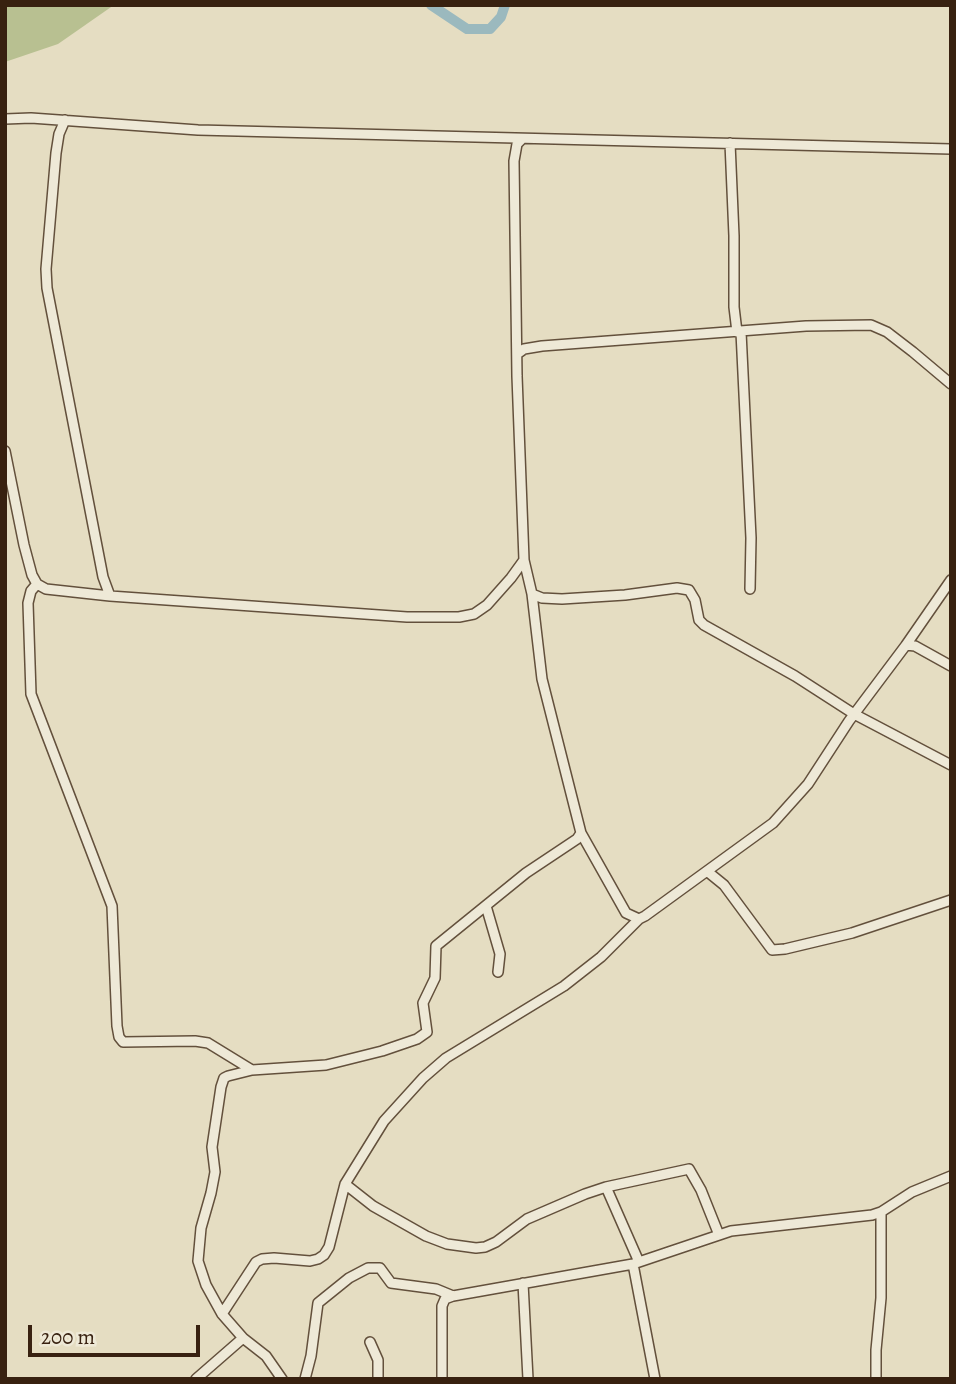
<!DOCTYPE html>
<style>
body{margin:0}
#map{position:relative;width:956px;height:1384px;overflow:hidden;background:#e5ddc2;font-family:Alegreya,serif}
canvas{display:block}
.frame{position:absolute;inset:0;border:7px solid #382110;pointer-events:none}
.scale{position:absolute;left:28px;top:1325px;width:172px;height:32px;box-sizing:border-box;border:4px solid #382110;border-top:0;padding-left:9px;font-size:21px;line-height:24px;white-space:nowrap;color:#382110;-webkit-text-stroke:5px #eee9d7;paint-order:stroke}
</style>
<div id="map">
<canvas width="956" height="1384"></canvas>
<div class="frame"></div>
<div class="scale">200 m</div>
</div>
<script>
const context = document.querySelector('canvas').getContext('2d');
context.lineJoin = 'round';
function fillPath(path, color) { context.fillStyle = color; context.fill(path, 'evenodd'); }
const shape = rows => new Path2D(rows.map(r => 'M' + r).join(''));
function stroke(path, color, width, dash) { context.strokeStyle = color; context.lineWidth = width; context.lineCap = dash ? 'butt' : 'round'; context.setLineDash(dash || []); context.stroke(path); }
fillPath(shape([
 [5,5,114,5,58,44,5,62]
]), '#b8c091');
stroke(shape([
 [431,5,467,29,490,29,501,17,505,5]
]), '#9bb9be', 10);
const minor = shape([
 [5,119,31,118,198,130,951,149],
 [65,120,59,134,56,153,46,269,47,288,103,577,110,596,407,617,459,617,474,614,487,605,511,578,524,560],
 [522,139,517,144,514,161,517,376,524,560,532,594,542,679,581,833,626,913,639,919,645,916,773,823,808,784,849,721,906,645,915,646,951,666],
 [730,143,734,236,734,307,737,332],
 [741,332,751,538,750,589],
 [517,354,524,349,542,346,806,326,871,325,887,332,913,352,951,384],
 [5,451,24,545,32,575,37,584,46,589,110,596],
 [37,584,31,591,28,603,31,694,112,906,117,1026,119,1037,123,1042,195,1041,208,1043,252,1070,326,1065,382,1051,417,1039,427,1032,423,1003,435,978,436,946,526,873,577,839,581,833],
 [532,594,542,598,562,599,625,595,677,588,689,590,695,600,699,620,704,625,795,676,854,714,951,765],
 [906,645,951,580],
 [708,872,724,885,772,950,785,949,852,933,951,900],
 [486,906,500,954,498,972],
 [252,1070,228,1076,224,1078,221,1087,212,1147,215,1172,211,1193,201,1228,198,1261,206,1285,222,1314,243,1338,266,1356,282,1379],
 [345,1184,373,1206,426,1236,447,1244,476,1248,485,1247,496,1242,527,1219,585,1194,606,1187,689,1169,701,1190,719,1235],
 [606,1187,639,1262],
 [633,1264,655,1379],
 [523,1283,528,1379],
 [222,1314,256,1262,262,1259,274,1258,310,1261,318,1259,324,1255,329,1247,345,1184,384,1121,423,1078,446,1058,564,986,601,957,639,919],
 [370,1342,378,1360,378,1379],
 [196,1379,243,1338],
 [305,1379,311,1356,318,1303,349,1278,368,1268,380,1268,391,1283,436,1289,453,1296],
 [442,1379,442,1306,445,1299,453,1296,633,1264,731,1231,872,1215,881,1212,912,1192,951,1176],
 [876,1379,876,1350,881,1298,881,1212]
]);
stroke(minor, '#63503c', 12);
stroke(minor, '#eee9d7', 9);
</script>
